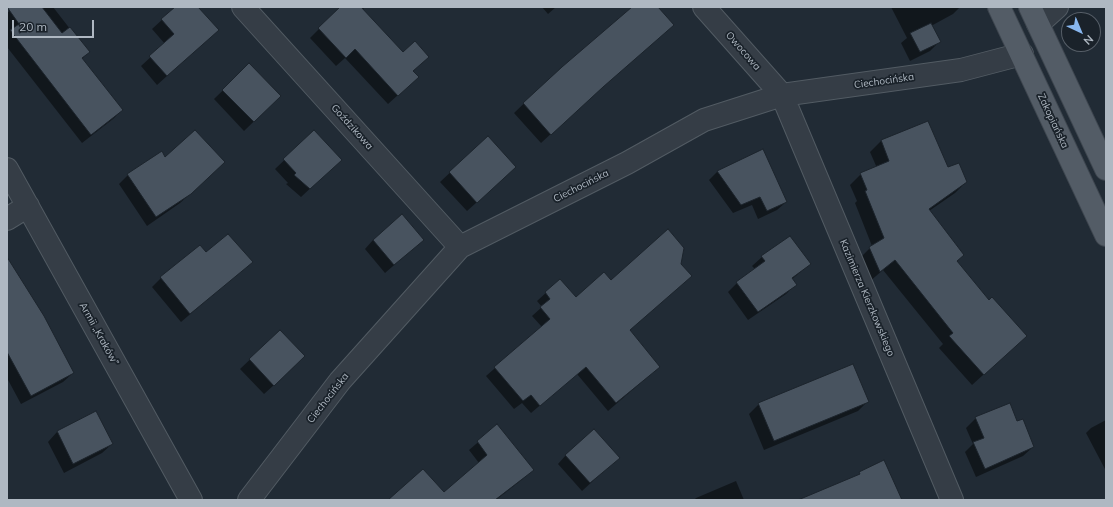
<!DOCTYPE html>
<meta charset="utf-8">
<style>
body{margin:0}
#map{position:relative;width:1113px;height:507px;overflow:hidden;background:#212b35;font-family:Mulish,sans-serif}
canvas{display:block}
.frame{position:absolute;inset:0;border:8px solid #afb8c2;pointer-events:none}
.north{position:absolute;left:1061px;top:12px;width:40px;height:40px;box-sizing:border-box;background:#1a222a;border:1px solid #565e67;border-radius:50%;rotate:136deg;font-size:11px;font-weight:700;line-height:16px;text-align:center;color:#afb8c2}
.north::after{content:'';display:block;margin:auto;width:14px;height:18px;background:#88b7ef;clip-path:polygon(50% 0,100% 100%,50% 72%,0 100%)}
.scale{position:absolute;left:12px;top:20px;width:82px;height:18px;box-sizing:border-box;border:2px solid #afb8c2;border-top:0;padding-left:5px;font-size:12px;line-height:14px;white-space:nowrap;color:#afb8c2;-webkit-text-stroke:3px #1a222a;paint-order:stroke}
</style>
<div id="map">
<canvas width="1113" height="507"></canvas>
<div class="frame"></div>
<div class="north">N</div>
<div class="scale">20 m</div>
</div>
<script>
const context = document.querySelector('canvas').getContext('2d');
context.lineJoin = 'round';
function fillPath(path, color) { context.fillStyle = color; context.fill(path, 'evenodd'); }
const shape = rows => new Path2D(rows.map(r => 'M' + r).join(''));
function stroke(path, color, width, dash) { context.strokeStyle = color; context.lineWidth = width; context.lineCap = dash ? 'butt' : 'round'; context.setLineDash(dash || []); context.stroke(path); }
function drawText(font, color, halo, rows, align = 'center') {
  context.font = font + ' Mulish,sans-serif'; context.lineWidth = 3.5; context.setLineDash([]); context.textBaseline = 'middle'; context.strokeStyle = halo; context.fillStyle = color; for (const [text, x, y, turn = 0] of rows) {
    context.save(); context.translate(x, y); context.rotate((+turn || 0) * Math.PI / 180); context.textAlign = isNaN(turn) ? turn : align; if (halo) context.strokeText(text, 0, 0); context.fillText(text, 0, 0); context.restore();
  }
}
fillPath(shape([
 [15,7,53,7,88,52,82,59,122,110,113,119,82,143,7,47,7,13],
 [176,7,197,7,208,39,157,85,141,66,165,44,152,29],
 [341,7,365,7,362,10,413,71,408,86,388,104,345,58,336,66,310,38],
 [542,7,556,7,548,14],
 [638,7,657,7,592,96,541,143,514,113,562,67],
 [891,7,960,7,953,14,931,26,939,42,930,51,910,61,901,43,907,38],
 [249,65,280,96,244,131,214,99],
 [927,122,947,169,966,182,955,193,929,211,956,261,1015,346,972,385,939,348,943,344,883,270,869,282,859,259,872,246,855,203,857,201,850,185,861,174,877,168,870,152,881,141],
 [314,132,332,168,301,197,286,184,288,183,275,169],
 [487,138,505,177,467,211,440,182],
 [763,151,786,202,777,210,758,219,752,205,733,213,709,180,717,172],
 [165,158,214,172,180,203,147,226,119,184,128,175],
 [790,237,810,264,791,280,795,285,786,294,748,320,728,292,737,283,755,269,752,266,762,257],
 [373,240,423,240,385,273,365,249],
 [200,246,205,253,251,262,181,322,152,287,161,278],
 [680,264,629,330,659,367,608,411,577,374,531,413,522,403,514,409,486,376,542,327,532,316,542,307,537,301,560,280,576,299,611,281],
 [7,279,73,373,63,382,21,404,7,378],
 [280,331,295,366,264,394,240,369],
 [867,402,858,411,764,450,749,414,759,404],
 [96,413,112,444,102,453,64,473,48,442,57,432],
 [976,418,1017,423,1033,447,1023,456,976,477,965,452,973,444,966,428],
 [1106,420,1106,471,1086,433,1091,428],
 [497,426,532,470,524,478,496,500,485,500,479,463,469,450],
 [566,455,618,458,582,491,558,464],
 [736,481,744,500,694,500,696,498]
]), '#0007');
const building = shape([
 [7,7,42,7,62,33,70,27,90,52,82,58,123,110,91,135,10,30,19,24,7,7],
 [175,7,198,7,219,30,167,76,149,56,174,34,161,19,175,7],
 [340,7,361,7,403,52,415,41,429,57,413,71,419,77,398,96,355,49,346,58,318,28,340,7],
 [632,7,658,7,674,25,603,87,551,135,523,103,562,67,632,7],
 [931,23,941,42,920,52,910,33,931,23],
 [249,63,281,96,254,122,222,90,249,63],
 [928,121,948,167,959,163,967,182,929,209,964,255,957,261,989,300,992,297,1027,336,984,375,949,336,953,333,895,260,880,272,869,247,884,238,865,191,867,190,860,173,889,161,881,140,928,121],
 [195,130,225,162,191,194,156,217,127,174,162,151,165,157,195,130],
 [314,130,342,160,310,189,294,175,296,173,283,159,314,130],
 [488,136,516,167,477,203,449,172,488,136],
 [763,149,787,202,767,211,760,197,741,205,717,171,763,149],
 [402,214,424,240,394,265,373,240,402,214],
 [668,229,684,248,681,264,692,276,630,330,660,367,616,403,586,367,540,406,531,395,523,401,494,367,550,319,540,307,550,299,545,292,560,279,576,297,604,272,611,280,668,229],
 [228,234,253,262,190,314,160,277,200,245,206,252,228,234],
 [790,236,811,264,792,278,797,285,758,312,736,282,765,261,761,256,790,236],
 [7,257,44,316,74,373,31,396,7,352,7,257],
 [280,330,305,356,274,386,249,359,280,330],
 [853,364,869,402,774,441,758,403,853,364],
 [1010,403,1017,421,1023,419,1034,447,985,469,973,442,984,438,975,417,1010,403],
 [96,411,113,444,73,464,57,431,96,411],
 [497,424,534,470,495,500,388,500,423,469,444,492,487,455,477,441,497,424],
 [594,429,620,458,590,483,565,455,594,429],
 [884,460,902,500,798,500,860,474,859,472,884,460]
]);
fillPath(building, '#48535f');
stroke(building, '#1c242c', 1);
const minor = shape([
 [243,7,460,247],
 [704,7,782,95,952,500],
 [1038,24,1057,7],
 [7,169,191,500],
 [7,219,28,206],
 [249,500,340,381,460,247,627,163,704,120,782,95,961,70,1022,54]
]);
const primary = shape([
 [999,7,1106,235],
 [1030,7,1106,169]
]);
stroke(minor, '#525b63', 24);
stroke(primary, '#3e464f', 24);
stroke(minor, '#353d46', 22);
stroke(primary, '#535c66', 22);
drawText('10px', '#afb8c2', '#1a222a', [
 ["Owocowa",743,51,49],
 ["Ciechocińska",884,81,-8],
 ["Zakopiańska",1053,121,65],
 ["Goździkowa",352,127,48],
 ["Ciechocińska",581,186,-27],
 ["Kazimierza Kierzkowskiego",867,298,67],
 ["Armii „Kraków”",99,334,61],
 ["Ciechocińska",328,398,-52]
]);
</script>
